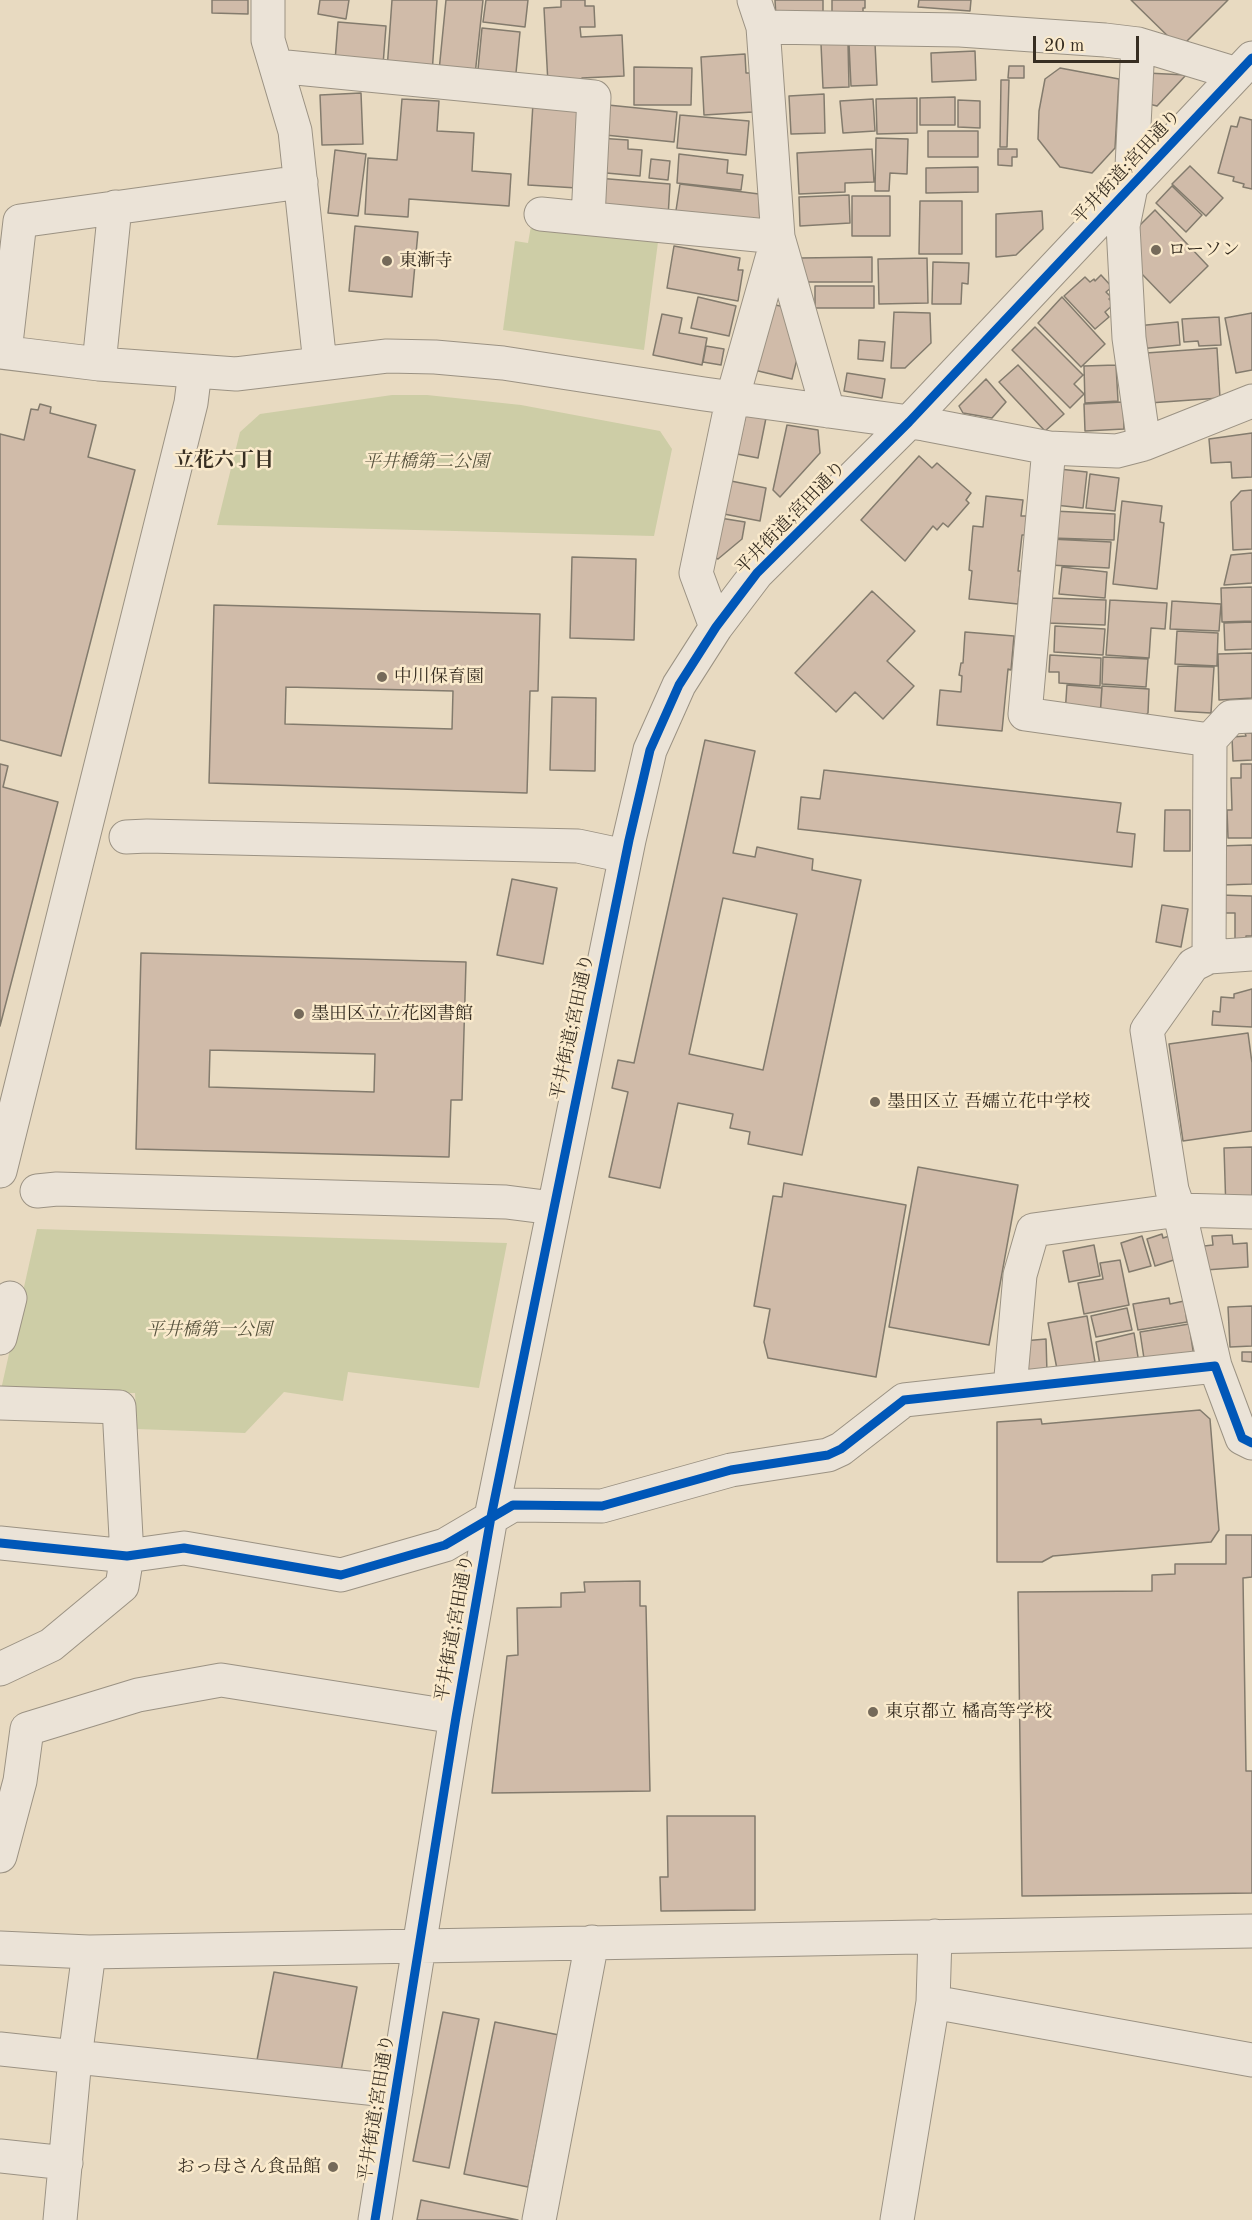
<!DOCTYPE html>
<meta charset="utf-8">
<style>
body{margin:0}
#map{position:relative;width:1252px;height:2220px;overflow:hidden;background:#e8dac1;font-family:"Old Standard TT",serif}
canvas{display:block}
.scale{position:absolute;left:1033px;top:36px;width:106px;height:27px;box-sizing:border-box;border:3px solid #372e22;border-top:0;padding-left:8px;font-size:18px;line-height:21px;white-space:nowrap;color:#372e22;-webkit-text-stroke:4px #faeacc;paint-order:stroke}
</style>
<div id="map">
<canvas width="1252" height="2220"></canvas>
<div class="scale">20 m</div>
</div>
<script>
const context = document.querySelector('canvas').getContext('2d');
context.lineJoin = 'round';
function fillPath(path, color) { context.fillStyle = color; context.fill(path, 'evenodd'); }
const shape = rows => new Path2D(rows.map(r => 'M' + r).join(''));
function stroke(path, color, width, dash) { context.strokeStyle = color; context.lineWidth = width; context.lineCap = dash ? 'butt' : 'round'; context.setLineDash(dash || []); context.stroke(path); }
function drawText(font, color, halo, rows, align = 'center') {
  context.font = font + ' "Old Standard TT","Noto Serif JP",serif'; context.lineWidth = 5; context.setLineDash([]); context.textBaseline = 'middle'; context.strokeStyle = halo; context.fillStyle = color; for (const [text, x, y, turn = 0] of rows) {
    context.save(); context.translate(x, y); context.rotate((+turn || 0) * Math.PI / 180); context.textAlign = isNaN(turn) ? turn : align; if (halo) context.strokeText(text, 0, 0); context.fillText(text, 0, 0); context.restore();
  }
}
fillPath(shape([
 [531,226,658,242,644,350,503,330,515,241,528,243],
 [392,395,427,395,521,405,660,431,672,449,654,536,217,525,240,432,260,414],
 [37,1229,507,1243,479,1388,348,1372,343,1401,284,1392,245,1433,137,1429,135,1393,0,1394]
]), '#cdcda6');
const building = shape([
 [212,0,248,0,248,14,212,13,212,0],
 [320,0,349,0,346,19,318,14,320,0],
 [392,0,437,0,432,74,387,70,392,0],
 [446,0,483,0,475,75,439,71,446,0],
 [486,0,528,0,525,27,483,22,486,0],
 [561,0,585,0,585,6,594,6,595,27,580,27,581,37,622,35,624,76,582,78,582,82,548,84,544,8,561,7,561,0],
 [775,0,823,0,823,16,776,17,775,0],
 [832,0,865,0,865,8,863,8,863,13,832,13,832,0],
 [919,0,971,0,970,11,918,7,919,0],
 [1131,0,1228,0,1180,48,1131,0],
 [338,22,386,26,383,65,335,61,338,22],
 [482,28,520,32,515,83,477,80,482,28],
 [848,43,849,87,823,88,821,44,848,43],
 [875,43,877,85,851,86,849,44,875,43],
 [975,51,976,80,932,82,931,53,975,51],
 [745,54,746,73,750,73,753,112,704,115,701,57,745,54],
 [1009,66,1024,66,1024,78,1008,78,1009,66],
 [634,67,692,68,691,105,634,105,634,67],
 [1060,68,1119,79,1115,148,1092,173,1060,167,1038,139,1039,111,1045,79,1060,68],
 [1147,73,1186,75,1157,106,1145,103,1147,73],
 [1001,80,1009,80,1007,147,1000,147,1001,80],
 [361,93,363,144,322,145,320,95,361,93],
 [824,94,825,133,791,134,789,96,824,94],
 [955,97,955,125,920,125,920,98,955,97],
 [917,98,917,133,877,134,876,99,917,98],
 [402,99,439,101,437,131,474,133,472,171,511,174,509,206,409,199,408,217,365,214,368,158,397,160,402,99],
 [873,99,875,131,843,133,840,101,873,99],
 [958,100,980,101,980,128,958,127,958,100],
 [533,103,581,105,577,188,528,185,533,103],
 [608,105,677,112,674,142,605,135,608,105],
 [680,115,749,121,746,155,677,148,680,115],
 [1240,117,1252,120,1252,189,1243,187,1244,184,1233,181,1234,177,1218,173,1231,126,1237,127,1240,117],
 [928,131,978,131,978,157,928,157,928,131],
 [598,138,628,140,628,149,642,150,640,176,595,172,598,138],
 [876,138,908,139,907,174,890,173,889,191,875,191,876,138],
 [872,149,874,182,845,183,845,192,799,194,797,153,872,149],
 [998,149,1017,149,1017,157,1012,157,1012,166,998,165,998,149],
 [335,150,366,154,358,216,328,213,335,150],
 [679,154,728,160,727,173,743,175,741,190,677,183,679,154],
 [651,159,670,161,668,180,649,178,651,159],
 [1190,166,1223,198,1206,216,1172,184,1190,166],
 [978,167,978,192,926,193,926,168,978,167],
 [597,178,670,184,668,217,594,211,597,178],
 [680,184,759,194,760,227,675,217,680,184],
 [1172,186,1202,215,1186,232,1156,203,1172,186],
 [849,195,850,223,800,226,799,197,849,195],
 [852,196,890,196,890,236,852,236,852,196],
 [920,201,962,201,962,254,919,254,920,201],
 [1155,210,1208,266,1170,303,1139,271,1138,227,1155,210],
 [1042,211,1043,229,1016,255,996,257,996,214,1042,211],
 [355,226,418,232,412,297,349,291,355,226],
 [674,246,740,258,738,270,743,270,738,301,667,288,674,246],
 [872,257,872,282,806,282,800,258,872,257],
 [927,258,928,303,879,304,878,259,927,258],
 [933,262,969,263,968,284,962,283,961,304,932,304,933,262],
 [1101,275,1112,287,1106,292,1111,297,1109,299,1114,304,1105,312,1109,317,1095,329,1064,296,1085,277,1090,282,1094,279,1095,281,1101,275],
 [815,286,874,286,874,308,815,308,815,286],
 [698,297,736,306,729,336,691,328,698,297],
 [1062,297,1105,344,1081,367,1038,323,1062,297],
 [770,304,796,309,802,339,792,379,754,370,770,304],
 [894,312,930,313,931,343,905,368,891,368,894,312],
 [1252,313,1252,370,1236,373,1225,318,1252,313],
 [662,314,682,318,679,333,707,338,702,365,653,355,662,314],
 [1219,317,1221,345,1199,346,1198,341,1184,342,1182,319,1219,317],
 [1178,322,1180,345,1139,349,1136,326,1178,322],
 [1035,327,1083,375,1074,384,1084,394,1070,408,1012,350,1035,327],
 [859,340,885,342,883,361,858,359,859,340],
 [706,346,724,349,721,365,703,362,706,346],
 [1217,348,1220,398,1149,403,1146,353,1217,348],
 [1018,365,1064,414,1045,431,999,382,1018,365],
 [1116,365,1118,401,1085,403,1084,366,1116,365],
 [847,373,885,379,882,398,844,391,847,373],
 [986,379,1006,402,992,418,963,413,959,406,986,379],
 [1123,402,1124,429,1085,431,1084,404,1123,402],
 [40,404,51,407,50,413,96,425,88,457,135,470,61,756,0,740,0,434,24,440,31,409,38,410,40,404],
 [746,414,766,418,758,458,737,454,746,414],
 [787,425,818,430,820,453,780,497,773,490,787,425],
 [1252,433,1252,477,1232,478,1231,462,1211,463,1209,439,1252,433],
 [919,456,932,468,937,463,971,493,966,500,969,503,948,527,943,523,937,530,933,526,905,561,861,520,919,456],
 [1059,469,1087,472,1083,508,1055,505,1059,469],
 [1090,474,1119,478,1115,511,1086,508,1090,474],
 [731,481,766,488,760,521,724,514,731,481],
 [1252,490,1252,549,1233,550,1231,502,1241,491,1252,490],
 [986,496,1023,500,1021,516,1027,516,1025,535,1022,535,1018,571,1021,571,1018,604,969,599,972,571,969,570,973,526,983,527,986,496],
 [1122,501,1162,506,1160,522,1164,523,1157,589,1113,584,1122,501],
 [1053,511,1115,514,1114,540,1051,538,1053,511],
 [720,518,745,522,742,539,718,559,713,557,720,518],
 [1050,539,1111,542,1109,568,1049,565,1050,539],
 [1252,553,1252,583,1224,585,1231,555,1252,553],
 [572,557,636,559,634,640,570,638,572,557],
 [1062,567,1107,572,1105,598,1059,594,1062,567],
 [1252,587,1252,621,1222,622,1221,588,1252,587],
 [872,591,915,631,887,661,914,686,883,719,855,692,836,712,795,673,872,591],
 [1049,598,1106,600,1105,625,1047,623,1049,598],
 [1110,600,1167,603,1165,629,1151,628,1149,658,1106,655,1110,600],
 [1172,601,1221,604,1219,631,1170,629,1172,601],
 [214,605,540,614,538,691,530,691,527,793,209,783,214,605],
 [286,687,453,691,452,729,285,724,286,687],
 [1252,622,1252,649,1225,650,1224,623,1252,622],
 [1055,626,1105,629,1103,655,1054,652,1055,626],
 [1177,631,1218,633,1217,666,1175,664,1177,631],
 [965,632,1014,636,1011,670,1008,669,1002,731,937,725,940,690,961,692,962,676,959,675,961,663,963,663,965,632],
 [1252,653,1252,698,1219,700,1218,654,1252,653],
 [1050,655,1101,658,1100,686,1059,683,1059,672,1049,672,1050,655],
 [1103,657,1148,659,1146,687,1102,684,1103,657],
 [1178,666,1214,667,1211,713,1175,711,1178,666],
 [1067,685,1102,688,1100,717,1065,714,1067,685],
 [1102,686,1149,689,1148,713,1139,720,1100,717,1102,686],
 [552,697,596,698,595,771,550,770,552,697],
 [1245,733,1252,733,1252,760,1233,761,1232,737,1246,736,1245,733],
 [705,740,755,751,733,853,755,857,757,847,813,859,812,870,861,880,802,1155,748,1144,750,1132,730,1128,733,1114,678,1103,660,1188,609,1177,628,1092,612,1088,618,1060,634,1063,705,740],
 [723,898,797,914,763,1070,689,1054,723,898],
 [0,764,8,766,3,787,58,802,0,1026,0,764],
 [1241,764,1252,764,1252,838,1228,838,1227,810,1232,810,1231,778,1241,778,1241,764],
 [824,770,1121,803,1117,832,1135,834,1132,867,798,829,801,797,820,799,824,770],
 [1165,810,1190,810,1190,851,1164,851,1165,810],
 [1252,845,1252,884,1221,885,1219,846,1252,845],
 [512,879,557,888,543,964,497,955,512,879],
 [1220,895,1252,896,1252,936,1246,936,1246,942,1235,942,1235,913,1220,913,1220,895],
 [1162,905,1188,909,1181,947,1156,942,1162,905],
 [141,953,466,962,462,1100,451,1100,449,1157,136,1149,141,953],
 [210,1050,375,1054,374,1092,209,1087,210,1050],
 [1252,989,1252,1027,1212,1025,1213,1011,1220,1012,1221,997,1234,998,1234,994,1252,989],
 [1248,1033,1252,1063,1252,1131,1183,1141,1169,1044,1248,1033],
 [1252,1147,1252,1210,1226,1211,1224,1148,1252,1147],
 [918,1167,1018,1185,989,1345,889,1327,918,1167],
 [784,1183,906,1205,876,1377,768,1358,764,1342,770,1309,754,1306,773,1196,782,1197,784,1183],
 [1162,1234,1163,1238,1173,1235,1180,1258,1155,1266,1147,1239,1162,1234],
 [1232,1235,1233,1244,1247,1243,1248,1267,1205,1270,1204,1246,1213,1245,1212,1236,1232,1235],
 [1142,1236,1151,1266,1129,1272,1121,1243,1142,1236],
 [1094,1245,1100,1276,1069,1282,1063,1251,1094,1245],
 [1120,1260,1129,1305,1084,1314,1078,1283,1103,1279,1100,1263,1120,1260],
 [1169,1298,1170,1304,1184,1301,1187,1322,1138,1330,1133,1304,1169,1298],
 [1252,1306,1252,1346,1230,1347,1228,1307,1252,1306],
 [1127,1308,1132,1330,1096,1337,1091,1316,1127,1308],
 [1087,1316,1095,1362,1057,1369,1048,1323,1087,1316],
 [1189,1324,1194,1357,1145,1365,1140,1332,1189,1324],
 [1134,1333,1139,1363,1101,1371,1096,1342,1134,1333],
 [1046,1339,1047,1373,1025,1374,1023,1341,1046,1339],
 [1242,1352,1252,1352,1252,1362,1242,1361,1242,1352],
 [1200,1410,1210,1419,1219,1530,1211,1542,1053,1556,1042,1562,997,1562,997,1422,1041,1419,1042,1424,1200,1410],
 [1226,1535,1252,1535,1252,1577,1243,1578,1246,1771,1252,1771,1252,1893,1022,1896,1018,1592,1152,1591,1152,1575,1175,1574,1175,1564,1226,1564,1226,1535],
 [640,1581,640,1606,646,1606,650,1791,492,1793,507,1656,518,1655,517,1608,561,1607,561,1593,585,1592,584,1582,640,1581],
 [667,1816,755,1816,755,1910,661,1911,660,1877,668,1877,667,1816],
 [274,1972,357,1987,340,2076,257,2060,274,1972],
 [443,2012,479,2019,449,2168,413,2161,443,2012],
 [495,2022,559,2035,528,2187,464,2174,495,2022],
 [421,2200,518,2220,417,2220,421,2200]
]);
fillPath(building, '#d0bba9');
stroke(building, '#837b6d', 1.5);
const minor = shape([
 [268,0,268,40,295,131,320,364],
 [763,27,960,30,1105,40,1138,44,1237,74],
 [1138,44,1131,187,1123,226,1129,338,1144,444],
 [276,66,594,97,588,218],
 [541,214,778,237,828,411],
 [0,352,99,364,236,374,387,356,435,357,503,363,704,394,924,424,1049,448,1117,451,1144,444,1252,401],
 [5,352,20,221,301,182],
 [99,364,115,207],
 [1049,448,1025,714,1210,740,1209,957],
 [716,627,696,573,733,396,778,237,763,27,754,0],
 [1210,740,1231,717,1252,716],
 [126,837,147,836,578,846,625,856],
 [0,1171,191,403,195,371],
 [37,1191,57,1189,506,1202,553,1208],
 [0,1338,10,1298],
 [1215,1366,1179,1210,1172,1190,1147,1030,1193,965,1209,957,1252,954],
 [1010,1388,1020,1275,1033,1230,1179,1210,1252,1212],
 [0,1403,119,1407,127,1556,122,1586,51,1645,0,1669],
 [0,1543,127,1556,184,1548,341,1575,445,1545,513,1505,602,1506,731,1470,828,1455,841,1449,904,1400,1215,1366,1242,1438,1252,1443],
 [0,1856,20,1781,27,1729,138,1695,221,1680,456,1717],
 [0,1948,89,1952,1252,1931],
 [933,2002,1252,2060],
 [0,2049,396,2091],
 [0,2156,66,2163],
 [60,2220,75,2058,89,1952],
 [375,2220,456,1717,491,1517,629,840,650,750,679,685,716,627,757,573,909,422,1252,58],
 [539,2220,592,1942],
 [897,2220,933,2002,935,1936]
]);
stroke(minor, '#9b9283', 35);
stroke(minor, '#ebe3d7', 33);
stroke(shape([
 [0,1543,127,1556,184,1548,341,1575,445,1545,513,1505,602,1506,731,1470,828,1455,841,1449,904,1400,1215,1366,1242,1438,1252,1443],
 [375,2220,456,1717,491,1517,629,840,650,750,679,685,716,627,757,573,909,422,1252,58]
]), '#0057b8', 9);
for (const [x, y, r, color] of [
 [1156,250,6,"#756a5a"],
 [387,261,6,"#756a5a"],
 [382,677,6,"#756a5a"],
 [299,1014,6,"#756a5a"],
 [875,1102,6,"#756a5a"],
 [873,1712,6,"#756a5a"],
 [333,2167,6,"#756a5a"]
]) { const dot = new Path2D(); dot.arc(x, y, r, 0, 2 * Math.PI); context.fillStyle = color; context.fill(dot); stroke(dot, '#faeacc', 2); }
drawText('18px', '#372e22', '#faeacc', [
 ["平井街道;宮田通り",1127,167,-47],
 ["平井街道;宮田通り",791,518,-46],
 ["平井街道;宮田通り",573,1027,-78],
 ["平井街道;宮田通り",455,1628,-80],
 ["平井街道;宮田通り",377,2108,-81]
]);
drawText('18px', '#372e22', '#faeacc', [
 ["ローソン",1168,250],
 ["東漸寺",399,261],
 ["中川保育園",394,677],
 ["墨田区立立花図書館",311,1014],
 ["墨田区立 吾嬬立花中学校",887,1102],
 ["東京都立 橘高等学校",885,1712],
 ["おっ母さん食品館",321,2167,"right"]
], 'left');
drawText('italic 18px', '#57533e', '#faeacc', [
 ["平井橋第二公園",426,462],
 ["平井橋第一公園",209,1330]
]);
drawText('bold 20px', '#372e22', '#faeacc', [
 ["立花六丁目",224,461]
]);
</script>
